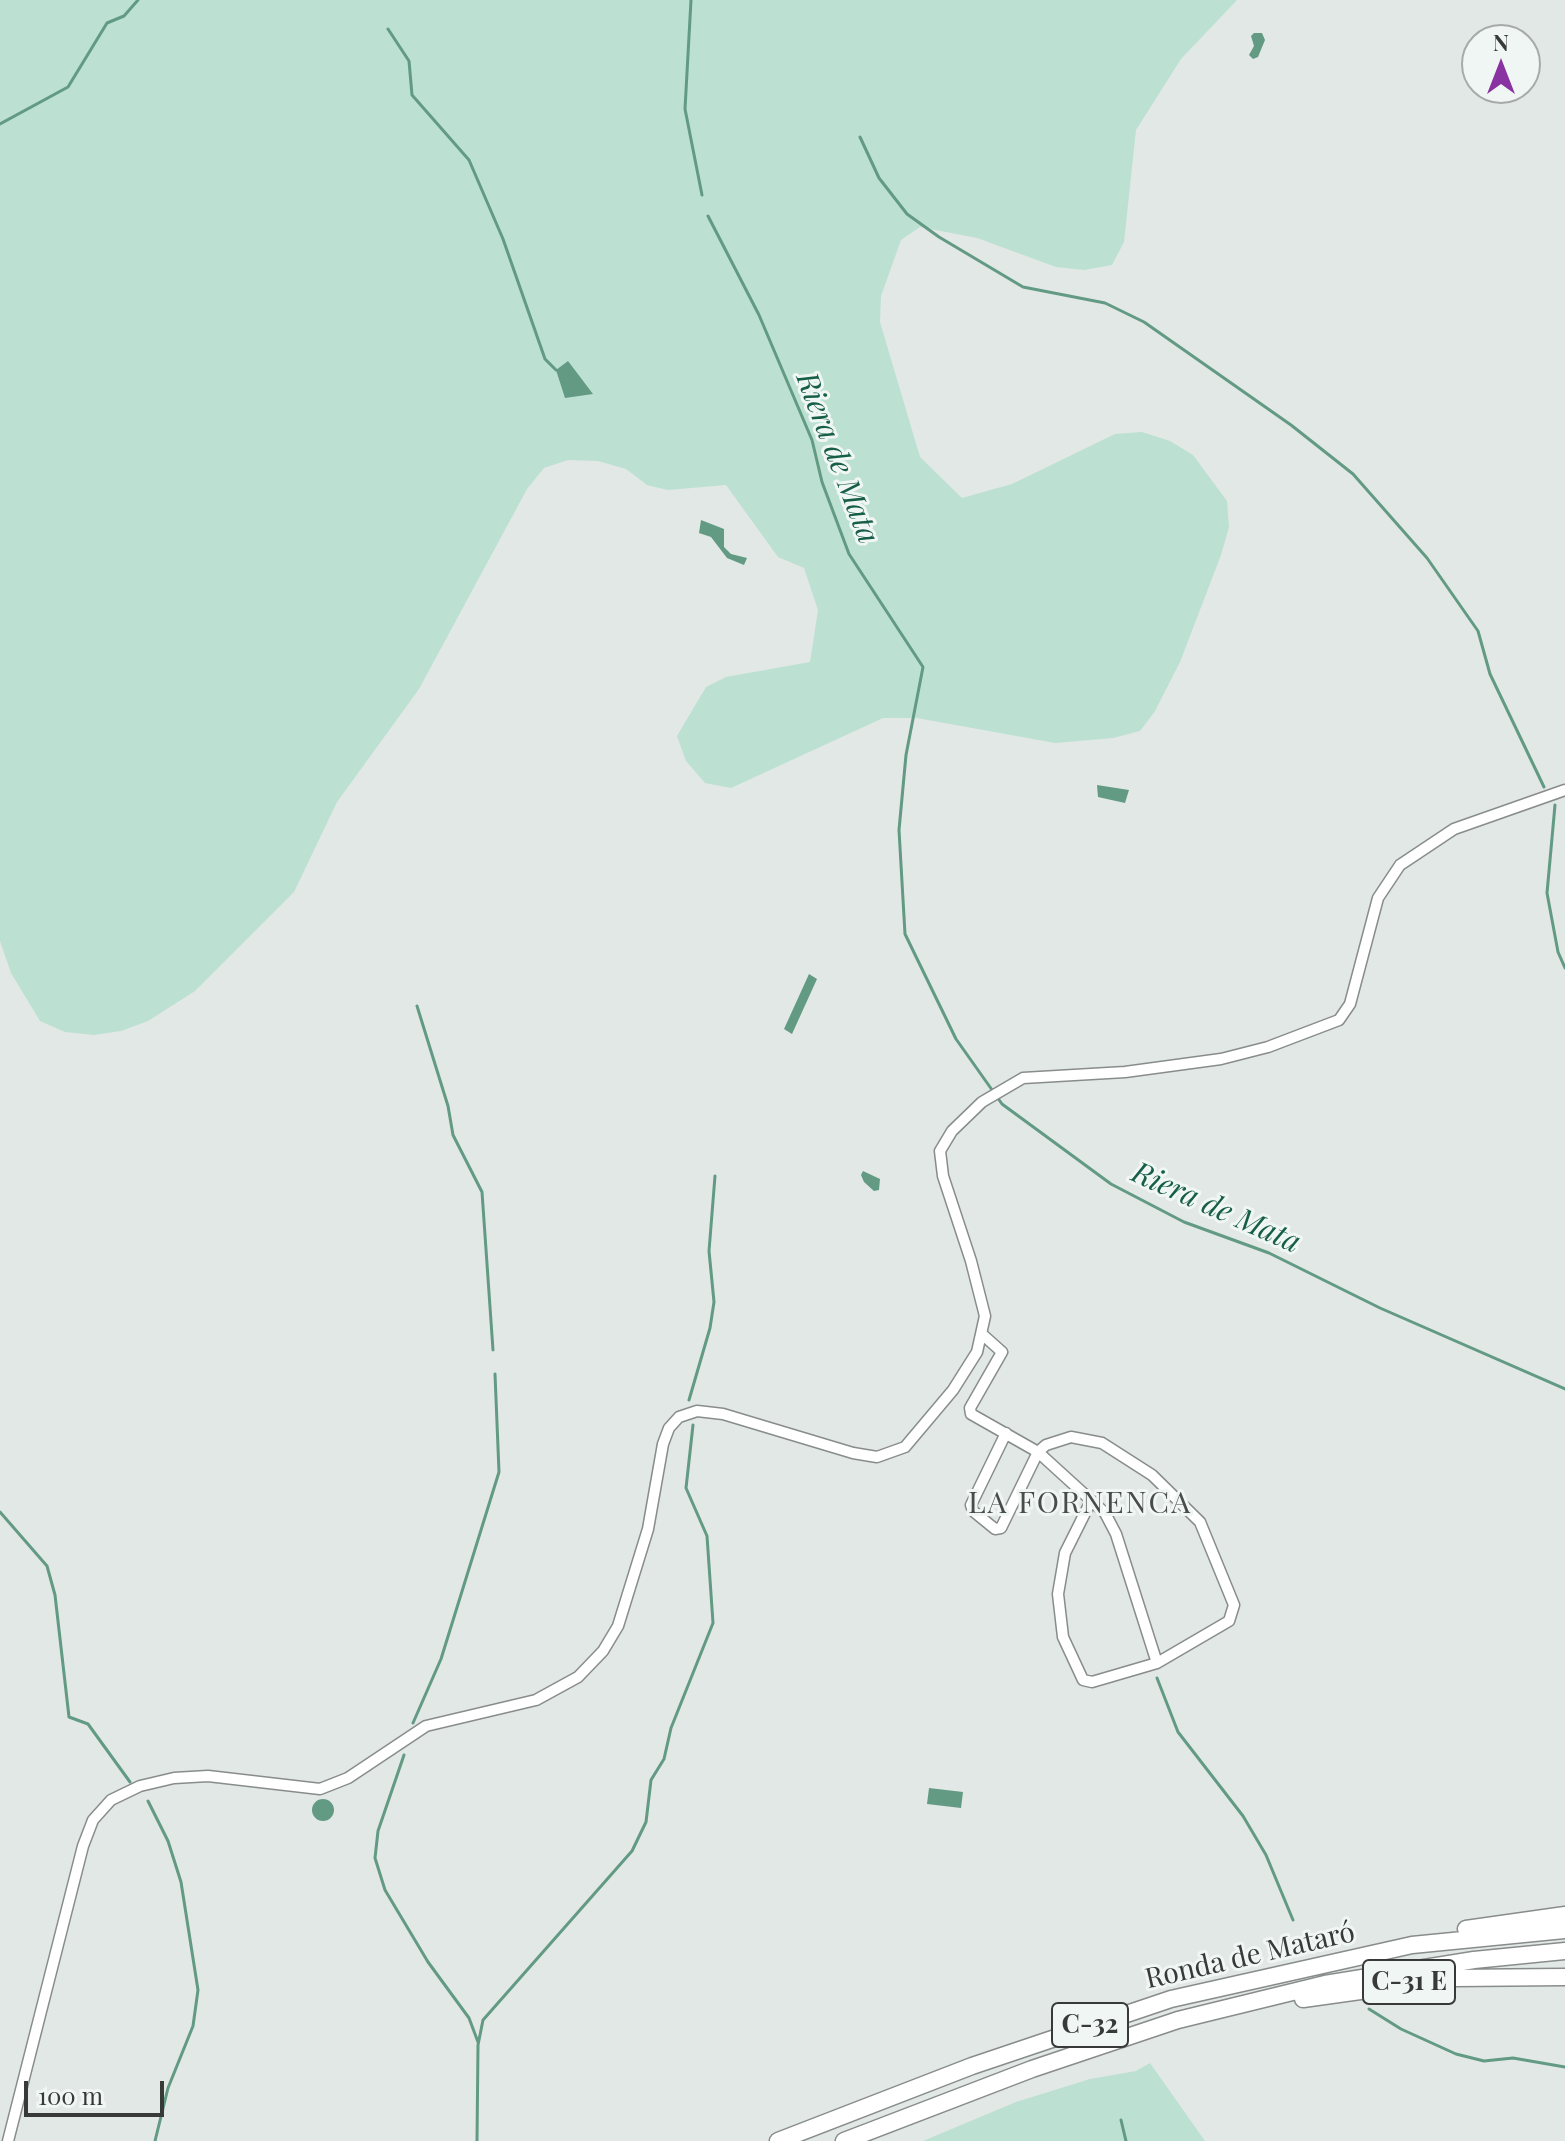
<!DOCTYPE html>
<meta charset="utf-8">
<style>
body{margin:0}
#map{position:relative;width:1565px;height:2141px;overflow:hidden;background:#e2e8e6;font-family:"Playfair Display",serif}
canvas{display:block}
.north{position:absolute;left:1461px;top:24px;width:80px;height:80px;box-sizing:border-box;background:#f0f6f3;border:2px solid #a6aba8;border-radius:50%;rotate:0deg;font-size:22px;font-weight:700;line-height:32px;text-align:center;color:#373a38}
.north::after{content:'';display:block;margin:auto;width:28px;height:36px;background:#8833a1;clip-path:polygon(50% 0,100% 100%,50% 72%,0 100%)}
.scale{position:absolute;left:24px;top:2081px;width:140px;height:36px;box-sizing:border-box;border:4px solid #373a38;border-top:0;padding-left:10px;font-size:24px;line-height:28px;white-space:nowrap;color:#373a38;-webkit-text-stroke:6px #f0f6f3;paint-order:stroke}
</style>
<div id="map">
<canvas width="1565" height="2141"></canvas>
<div class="north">N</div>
<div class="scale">100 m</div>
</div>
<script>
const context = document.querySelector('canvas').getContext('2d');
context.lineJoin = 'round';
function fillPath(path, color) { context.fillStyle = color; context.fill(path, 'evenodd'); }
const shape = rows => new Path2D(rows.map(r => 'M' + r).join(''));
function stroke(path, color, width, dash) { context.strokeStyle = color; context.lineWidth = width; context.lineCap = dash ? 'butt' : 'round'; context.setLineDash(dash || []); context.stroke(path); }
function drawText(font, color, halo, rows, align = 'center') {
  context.font = font + ' "Playfair Display",serif'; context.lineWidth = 6; context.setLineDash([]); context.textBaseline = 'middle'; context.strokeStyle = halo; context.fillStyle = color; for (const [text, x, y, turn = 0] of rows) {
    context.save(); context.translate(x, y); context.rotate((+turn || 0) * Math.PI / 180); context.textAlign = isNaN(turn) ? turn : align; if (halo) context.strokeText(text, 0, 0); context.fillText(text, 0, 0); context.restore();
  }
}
fillPath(shape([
 [0,0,1237,0,1181,59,1136,130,1124,242,1112,265,1084,270,1056,267,977,238,920,227,901,240,881,296,880,322,920,457,962,498,1012,484,1115,434,1142,432,1170,441,1193,455,1227,501,1229,527,1221,555,1180,662,1155,711,1140,731,1113,738,1055,743,917,718,883,718,731,788,705,783,686,761,677,736,706,687,726,677,810,662,818,610,804,568,778,557,726,485,668,490,647,485,626,469,598,461,568,460,544,468,527,489,419,689,337,802,294,892,195,991,148,1021,121,1031,94,1035,65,1032,40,1021,11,973,0,941],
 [1150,2063,1205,2141,923,2141,1016,2102,1090,2079,1136,2071]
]), '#bce0d1');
fillPath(shape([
 [1254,33,1262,33,1265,40,1258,57,1253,59,1249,55,1254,46,1251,36],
 [568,361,593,394,565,398,556,370],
 [701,520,724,529,724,547,731,554,747,558,744,565,727,558,711,537,699,533],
 [1097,785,1129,790,1125,803,1098,797],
 [809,974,817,979,792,1034,784,1029],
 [863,1171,880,1179,879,1190,874,1191,864,1182,861,1175],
 [929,1788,963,1792,961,1808,927,1804],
 '312 1810a11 11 0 1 1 22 0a11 11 0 1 1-22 0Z'
]), '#629a84');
stroke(shape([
 [691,0,685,109,702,195],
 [388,29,409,61,412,95,469,160,503,239,545,359,556,370],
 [0,124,68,87,107,23,124,16,138,0],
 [860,137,879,178,907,214,939,237,1023,287,1105,303,1144,322,1291,425,1353,474,1427,558,1478,631,1490,674,1544,787],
 [708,216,759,315,812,440,822,482,849,554,923,667,906,755,899,830,905,934,956,1039,1002,1104,1111,1184,1184,1222,1269,1253,1380,1308,1565,1389],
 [1555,805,1547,893,1558,952,1565,968],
 [417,1006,448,1106,453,1135,482,1192,493,1350],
 [689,1400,710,1328,714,1302,709,1251,715,1176],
 [0,1512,47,1566,55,1595,69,1717,88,1724,130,1782],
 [1157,1678,1178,1732,1243,1816,1266,1855,1293,1920],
 [413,1723,441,1659,499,1472,495,1374],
 [404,1755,378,1831,375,1858,385,1890,428,1962,469,2018,478,2042],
 [148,1801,168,1841,181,1882,198,1990,193,2026,168,2088,155,2141],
 [1369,2009,1401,2029,1456,2054,1484,2061,1513,2058,1565,2067],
 [1121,2120,1126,2141],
 [477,2141,478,2045,483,2020,632,1851,646,1822,651,1780,664,1759,671,1728,713,1623,707,1536,686,1488,693,1425]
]), '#629a84', 3);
const minor = shape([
 [983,1335,1002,1352,970,1408,971,1414,1038,1452,1105,1513,1116,1534,1157,1663],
 [1006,1433,971,1505,973,1511,995,1529,1001,1528,1038,1452,1046,1445,1071,1437,1102,1443,1152,1475,1200,1522,1234,1605,1229,1621,1157,1663,1092,1682,1083,1680,1063,1637,1058,1594,1065,1553,1091,1501],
 [8,2141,83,1846,93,1820,111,1800,140,1786,174,1778,208,1776,320,1789,348,1778,426,1726,536,1700,578,1677,603,1651,618,1626,648,1529,663,1444,669,1428,679,1417,697,1411,723,1414,853,1453,877,1457,905,1447,953,1390,977,1352,985,1316,971,1261,943,1176,940,1151,952,1131,982,1102,1023,1078,1125,1072,1221,1059,1268,1047,1339,1020,1350,1004,1378,898,1400,865,1454,829,1565,790]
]);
const highway = shape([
 [1466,1929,1565,1915],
 [1303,1999,1453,1978,1565,1977],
 [778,2141,972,2066,1171,1999,1412,1945,1565,1930],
 [844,2141,1032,2069,1178,2020,1325,1984,1474,1960,1565,1951]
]);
stroke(minor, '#888d8b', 13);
stroke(highway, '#888d8b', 19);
stroke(minor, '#fff', 10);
stroke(highway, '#fff', 16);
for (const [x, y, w] of [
 [1409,1982,92],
 [1090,2025,76]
]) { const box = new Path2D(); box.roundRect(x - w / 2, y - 22, w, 44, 6); context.fillStyle = '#f0f6f3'; context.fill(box); stroke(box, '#373a38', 2); }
drawText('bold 26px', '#373a38', null, [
 ["C-31 E",1409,1982],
 ["C-32",1090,2025]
]);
drawText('28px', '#373a38', '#f0f6f3', [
 ["Ronda de Mataró",1250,1956,-13]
]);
drawText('italic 30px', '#175e48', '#f0f6f3', [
 ["Riera de Mata",837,458,69],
 ["Riera de Mata",1216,1208,24]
]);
context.letterSpacing = '2px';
drawText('30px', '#484d4b', '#f0f6f3', [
 ["LA FORNENCA",1080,1504]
]);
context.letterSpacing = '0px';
</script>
